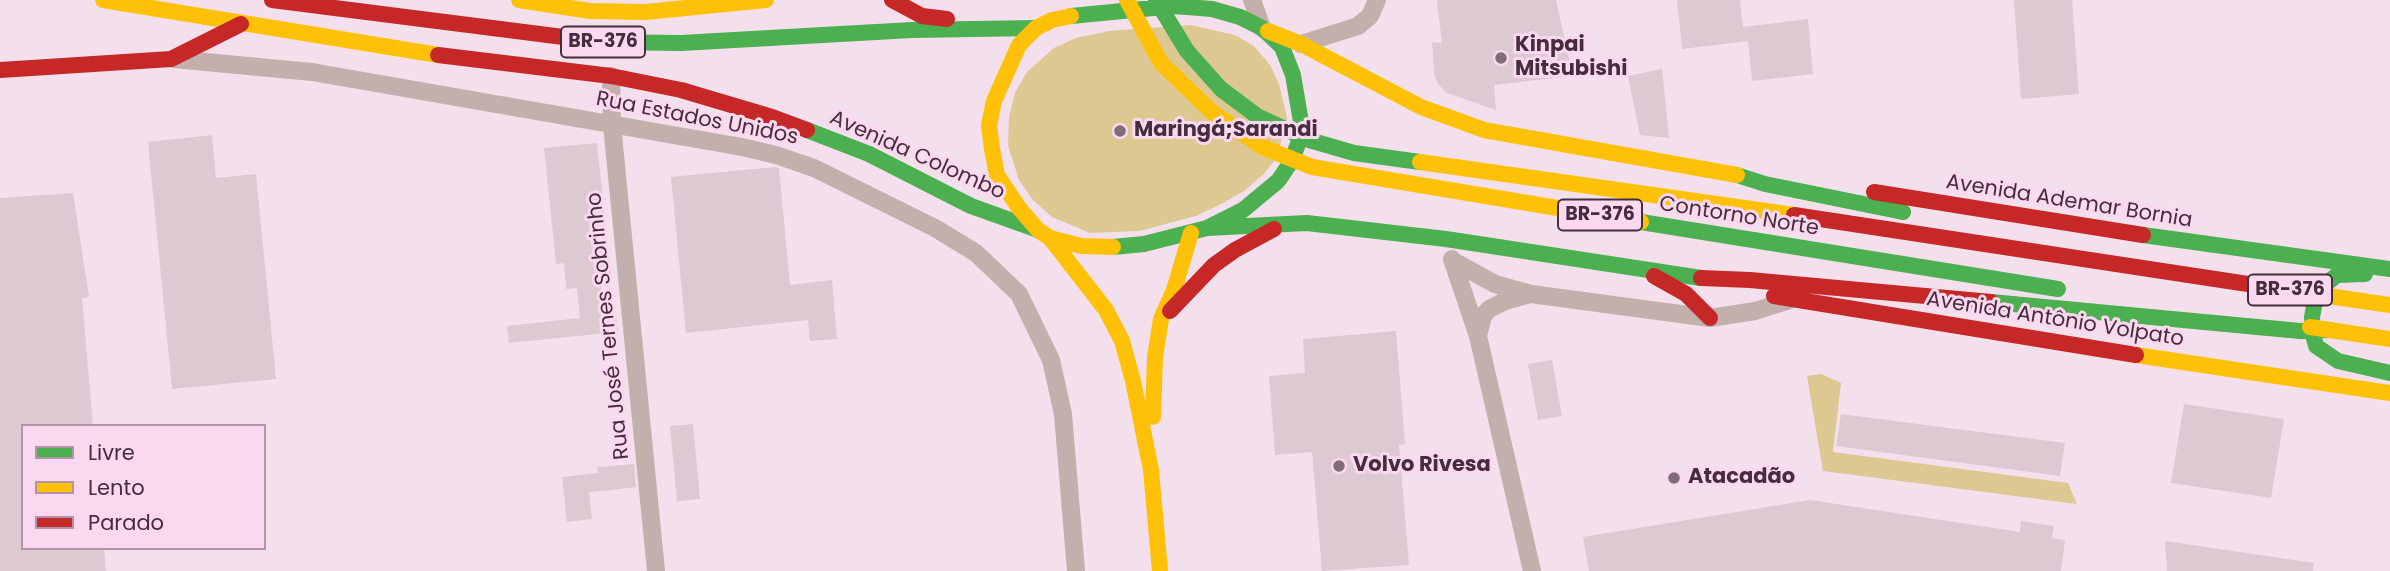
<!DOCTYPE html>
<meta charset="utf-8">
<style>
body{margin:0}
#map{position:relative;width:2390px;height:571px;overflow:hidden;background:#f3e0ec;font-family:Poppins,sans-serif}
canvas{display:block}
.legend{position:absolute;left:21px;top:424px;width:245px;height:126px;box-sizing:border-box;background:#fbd8ef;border:2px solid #b294a8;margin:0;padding:9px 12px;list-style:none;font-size:21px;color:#442e3d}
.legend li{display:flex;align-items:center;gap:14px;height:35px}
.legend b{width:35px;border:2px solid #b294a8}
</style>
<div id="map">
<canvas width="2390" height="571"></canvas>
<ul class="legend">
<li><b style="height:9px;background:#4caf50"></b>Livre</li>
<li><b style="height:9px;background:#ffc107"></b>Lento</li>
<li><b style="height:9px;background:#c62828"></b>Parado</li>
</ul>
</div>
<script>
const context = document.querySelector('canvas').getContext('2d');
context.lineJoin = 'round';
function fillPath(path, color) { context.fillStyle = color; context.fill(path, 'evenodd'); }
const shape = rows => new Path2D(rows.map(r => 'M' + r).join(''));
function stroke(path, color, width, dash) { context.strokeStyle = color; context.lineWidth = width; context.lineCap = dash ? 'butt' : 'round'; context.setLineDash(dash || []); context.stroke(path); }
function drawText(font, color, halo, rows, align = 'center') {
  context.font = font + ' Poppins,sans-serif'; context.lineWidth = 6; context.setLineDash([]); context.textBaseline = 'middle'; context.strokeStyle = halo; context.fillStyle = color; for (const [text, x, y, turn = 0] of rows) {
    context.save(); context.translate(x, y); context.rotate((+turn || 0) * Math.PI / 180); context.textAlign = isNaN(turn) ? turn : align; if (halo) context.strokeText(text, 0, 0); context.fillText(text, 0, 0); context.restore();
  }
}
fillPath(shape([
 [1191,25,1235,35,1254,46,1270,65,1279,84,1287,118,1277,157,1264,174,1244,191,1221,204,1196,216,1139,231,1090,233,1052,217,1033,200,1019,180,1008,145,1009,117,1015,93,1027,72,1054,48,1076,38,1109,31],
 [1821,374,1841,383,1833,452,2068,483,2077,504,1823,471,1807,376]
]), '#dcc890');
fillPath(shape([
 [1437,0,1556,0,1573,76,1494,85,1496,110,1447,93,1438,84,1434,73,1432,42,1442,43],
 [1677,0,1740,0,1743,27,1808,19,1813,74,1752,81,1748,41,1682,49],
 [2014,0,2072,0,2079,94,2021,99],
 [1662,69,1669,138,1640,135,1628,76],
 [212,135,216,178,256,174,276,379,172,389,148,142],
 [597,143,612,284,601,285,604,316,616,315,618,332,509,343,507,326,580,318,577,288,566,289,564,263,556,264,544,148],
 [775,167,779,168,790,285,832,280,837,339,810,341,808,320,686,333,671,177],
 [73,193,89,297,82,298,93,426,23,426,23,548,104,548,106,571,0,571,0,198],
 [1396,331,1405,444,1399,445,1409,565,1322,571,1312,452,1275,455,1269,376,1305,373,1303,339],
 [1552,360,1562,416,1538,420,1528,364],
 [2184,404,2284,419,2271,498,2171,483],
 [1841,414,2065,443,2060,476,1836,446],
 [693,424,700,499,677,501,670,426],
 [634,464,636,487,592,492,589,493,592,519,567,522,562,477,598,473,597,467],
 [1810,500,2020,532,2021,521,2054,526,2052,538,2065,540,2061,571,1589,571,1583,537],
 [2165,541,2314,563,2313,571,2167,571]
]), '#ddc9d2');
stroke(shape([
 [1252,0,1262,28],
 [1301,44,1358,26,1370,16,1377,0],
 [174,59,312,72,742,147,776,155,814,168,935,228,976,253,1019,294,1051,360,1063,414,1076,571],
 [611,76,612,125,656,571],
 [1452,259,1478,336,1532,571],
 [1453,261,1495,284,1531,294,1710,318,1755,311,1790,300],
 [1478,336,1483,316,1489,309,1505,301,1530,294]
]), '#c3afab', 18);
stroke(shape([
 [1156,0,1187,51,1221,89,1257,116,1309,140,1354,153,1420,162],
 [1071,16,1174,6,1212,9,1240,17,1262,28,1282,47,1293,75,1301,122,1298,144,1291,162,1278,181,1243,210,1207,228],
 [579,39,604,42,681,43,912,30,1036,28],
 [807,130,869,154,971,206,1038,230],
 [1737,175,1765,184,1903,212],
 [1641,222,2058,289],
 [2143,235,2390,269],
 [1113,247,1144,244,1207,228,1307,223,1446,239,1701,278],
 [2365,274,2337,275,2322,287,2315,301,2312,317,2313,335,2316,346,2338,361,2390,373],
 [1991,302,2300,331,2331,330]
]), '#4caf50', 16);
stroke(shape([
 [103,0,438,55],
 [519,0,590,11,645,12,766,0],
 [1127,0,1161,63,1213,113,1262,147,1312,167,1641,222],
 [1071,16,1052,20,1036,28,1019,45,994,101,989,125,992,149,997,175,1019,208,1038,230,1050,238,1081,246,1113,247],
 [1268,31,1301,44,1421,107,1484,130,1737,175],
 [1420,162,1794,215],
 [1050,238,1106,310,1122,341,1133,381,1151,470,1160,571],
 [2274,288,2390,305],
 [2310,327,2390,339],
 [2136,355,2390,393],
 [1153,417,1155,357,1161,319,1174,290,1191,233]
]), '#ffc107', 16);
stroke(shape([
 [272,0,579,39],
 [892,0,922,16,947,19],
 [438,55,611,76,681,90,772,117,807,130],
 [0,70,171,59,241,24],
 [1874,192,2143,235],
 [1794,215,2274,288],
 [1654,276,1686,294,1710,318],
 [1701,278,1750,280,1991,302],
 [1774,296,2136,355],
 [1170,311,1214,265,1235,250,1274,229]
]), '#c62828', 16);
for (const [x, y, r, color] of [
 [1501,58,7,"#816c7a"],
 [1120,131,7,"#816c7a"],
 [1339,466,7,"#816c7a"],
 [1674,478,7,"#816c7a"]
]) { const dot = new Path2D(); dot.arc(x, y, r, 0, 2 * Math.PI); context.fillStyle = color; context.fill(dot); stroke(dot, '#fbd8ef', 2.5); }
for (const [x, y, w] of [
 [603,42,84],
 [1600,215,84],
 [2290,290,84]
]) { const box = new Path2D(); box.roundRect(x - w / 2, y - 15.5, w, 31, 5); context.fillStyle = '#fbd8ef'; context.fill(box); stroke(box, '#442e3d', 2); }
drawText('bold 19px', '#442e3d', null, [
 ["BR-376",603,42],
 ["BR-376",1600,215],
 ["BR-376",2290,290]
]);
drawText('bold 21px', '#442e3d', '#fbd8ef', [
 ["Kinpai",1515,46],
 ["Mitsubishi",1515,70],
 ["Maringá;Sarandi",1134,131],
 ["Volvo Rivesa",1353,466],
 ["Atacadão",1688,478]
], 'left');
drawText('21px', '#442e3d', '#fbd8ef', [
 ["Rua Estados Unidos",697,119,11],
 ["Avenida Colombo",917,156,24],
 ["Avenida Ademar Bornia",2069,202,9],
 ["Contorno Norte",1739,217,9],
 ["Avenida Antônio Volpato",2055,320,9],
 ["Rua José Ternes Sobrinho",609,326,-96]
]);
</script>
